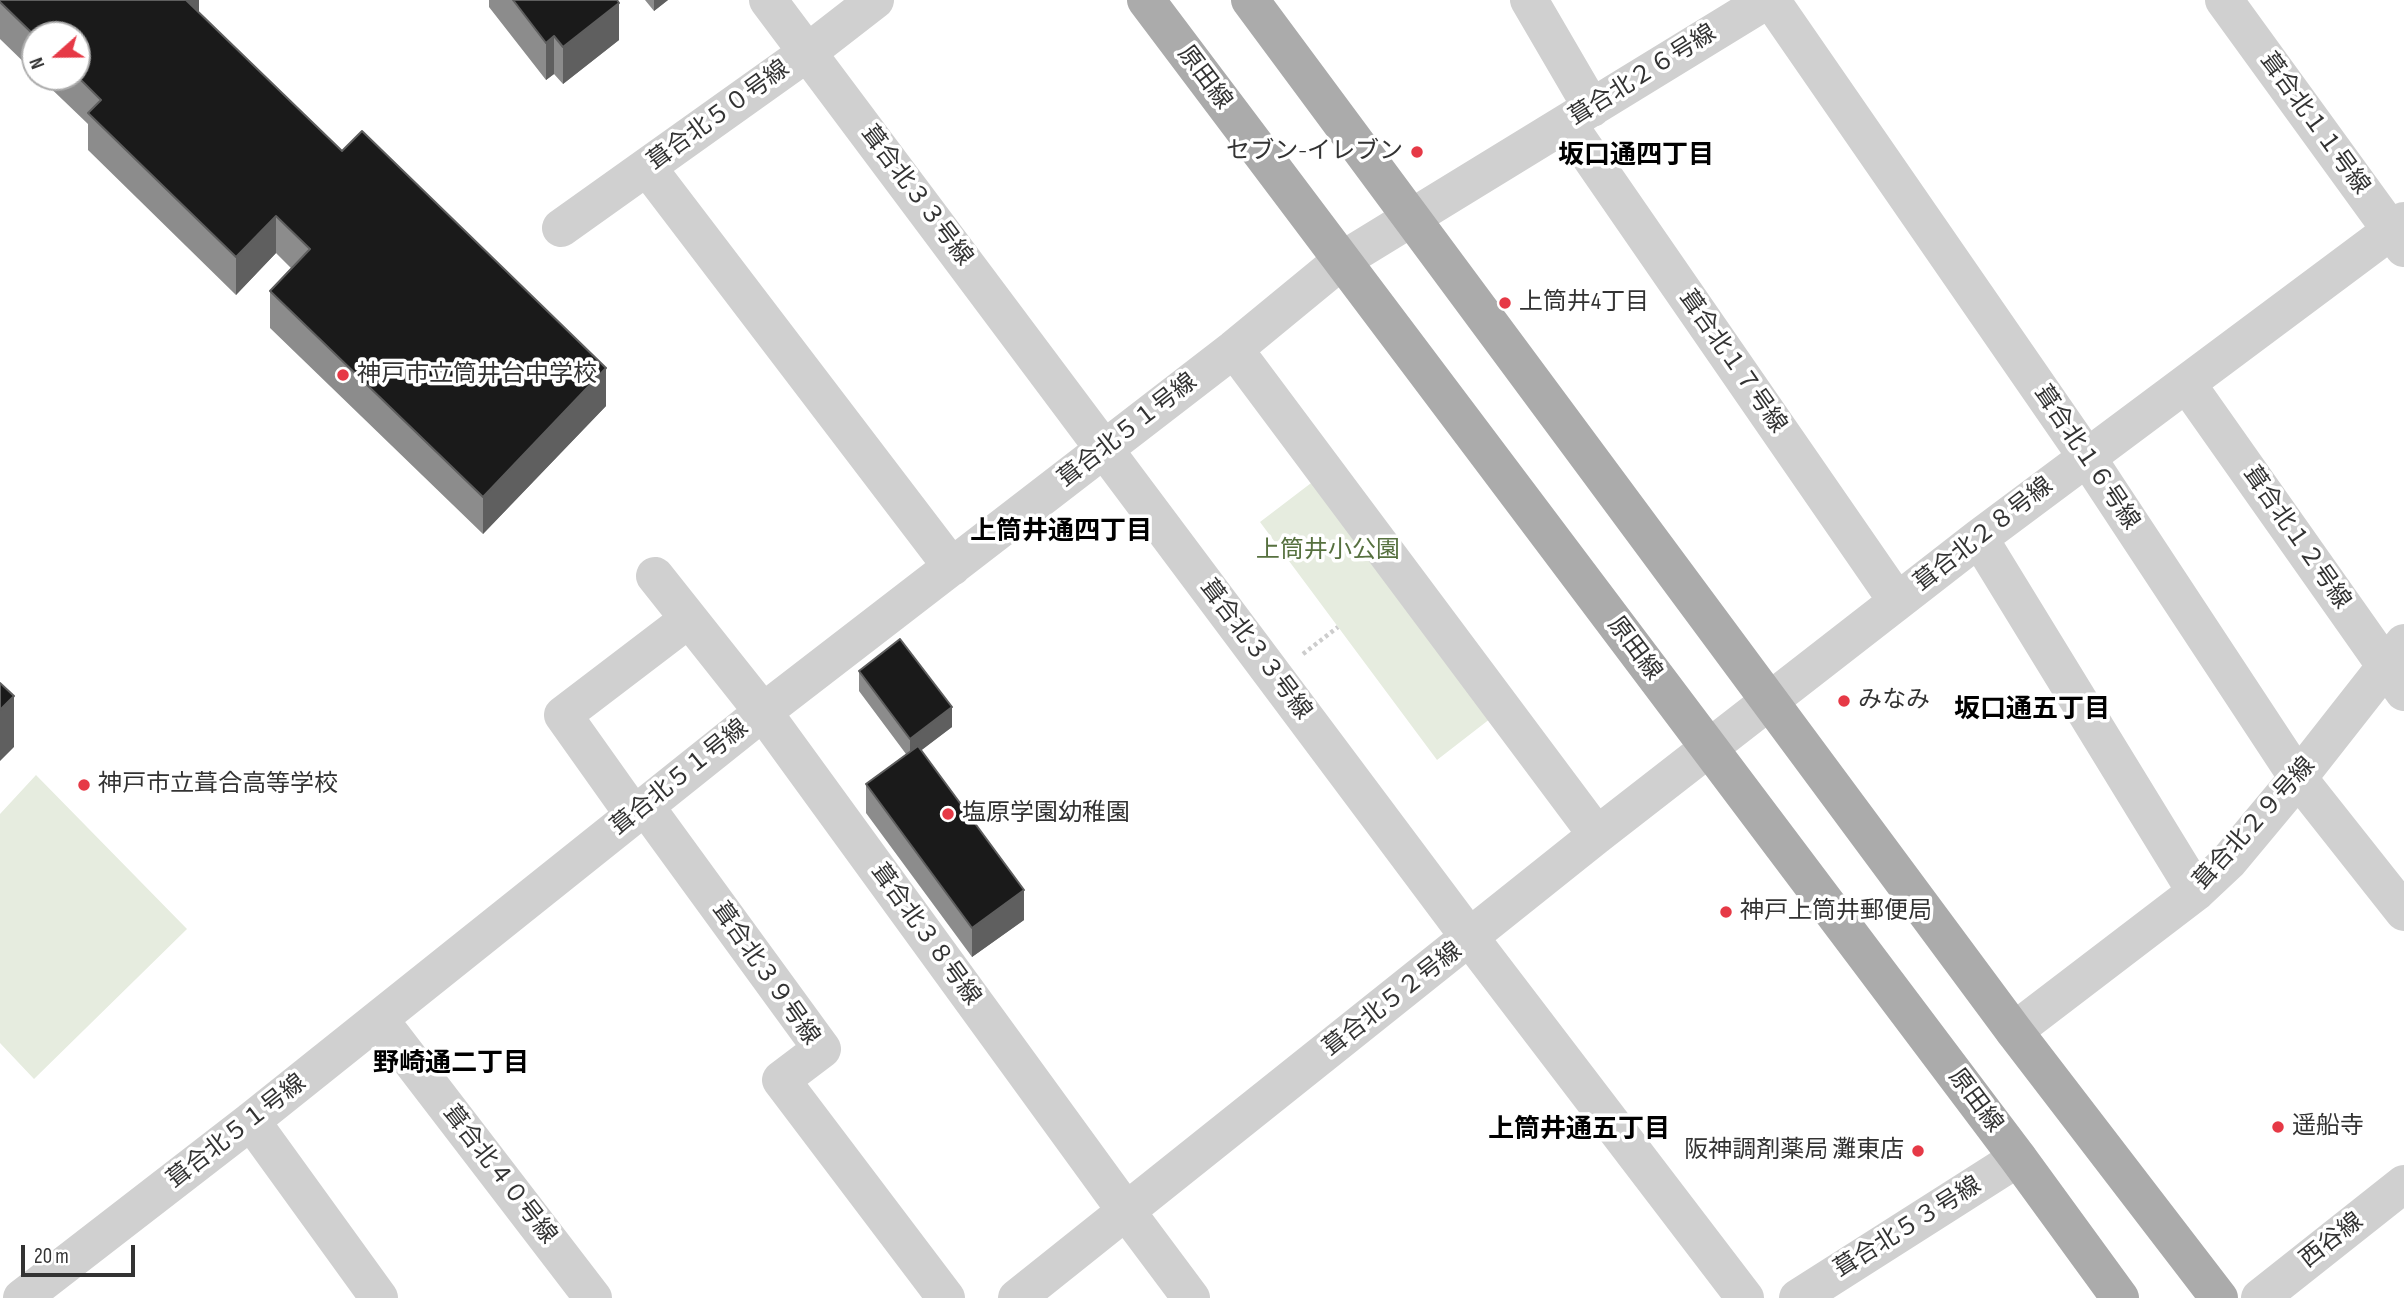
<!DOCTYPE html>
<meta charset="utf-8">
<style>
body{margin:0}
#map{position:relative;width:2404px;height:1298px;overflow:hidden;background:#fff;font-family:"Sofia Sans Condensed",sans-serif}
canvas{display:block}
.north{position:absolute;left:21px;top:21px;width:70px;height:70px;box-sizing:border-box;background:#fff;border:2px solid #adadad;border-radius:50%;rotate:249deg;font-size:19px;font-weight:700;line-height:28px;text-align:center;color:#333}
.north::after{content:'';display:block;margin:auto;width:24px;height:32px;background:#e63946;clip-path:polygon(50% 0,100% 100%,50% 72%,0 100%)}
.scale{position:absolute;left:21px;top:1245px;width:114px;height:32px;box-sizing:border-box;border:4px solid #333;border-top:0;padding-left:9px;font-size:21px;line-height:24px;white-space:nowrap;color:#333;-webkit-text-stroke:5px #fff;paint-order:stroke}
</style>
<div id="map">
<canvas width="2404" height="1298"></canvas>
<div class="north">N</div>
<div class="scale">20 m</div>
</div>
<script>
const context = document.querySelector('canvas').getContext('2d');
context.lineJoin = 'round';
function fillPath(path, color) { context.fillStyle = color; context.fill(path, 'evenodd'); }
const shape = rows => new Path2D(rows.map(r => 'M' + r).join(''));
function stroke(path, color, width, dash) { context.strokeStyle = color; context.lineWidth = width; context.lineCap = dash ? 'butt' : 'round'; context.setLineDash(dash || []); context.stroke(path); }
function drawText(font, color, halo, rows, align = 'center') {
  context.font = font + ' "Sofia Sans Condensed","Noto Sans JP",sans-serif'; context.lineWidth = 7; context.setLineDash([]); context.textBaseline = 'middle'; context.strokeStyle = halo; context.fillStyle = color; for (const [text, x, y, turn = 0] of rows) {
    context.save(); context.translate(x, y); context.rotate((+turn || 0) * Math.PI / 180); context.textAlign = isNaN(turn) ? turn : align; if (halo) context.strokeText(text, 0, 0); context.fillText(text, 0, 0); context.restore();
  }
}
fillPath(shape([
 [1319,477,1495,715,1437,760,1260,522],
 [36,775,187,929,34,1079,0,1043,0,814]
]), '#e6ecdf');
stroke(shape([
 [1303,654,1338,627]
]), '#cdcdcd', 4.5, [3.5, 3.5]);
stroke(shape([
 [768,0,1470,938,1745,1298],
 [1529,0,1592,108],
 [1771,0,2086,456,2298,778,2404,912],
 [2224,0,2404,248],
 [1567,123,1897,601],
 [647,167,952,567],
 [561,228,808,52,875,0],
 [1234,349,1597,835],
 [2187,384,2404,692],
 [1979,538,2196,892],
 [655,576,763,712,1126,1211,1191,1298],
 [645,806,822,1049,781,1080,946,1298],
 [634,815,563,715,689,619],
 [379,1019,593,1298],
 [2014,1031,2196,892,2228,862,2298,778,2404,643],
 [251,1121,379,1298],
 [22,1298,251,1121,763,712,1234,349,1341,261,1767,0],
 [1017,1298,1597,835,1979,538,2404,221],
 [1798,1298,2018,1158],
 [2260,1298,2404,1184]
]), '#d0d0d0', 38);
stroke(shape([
 [1146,0,2018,1158,2120,1298],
 [1250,0,2014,1031,2219,1298]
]), '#ababab', 38);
fillPath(shape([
 [0,0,199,0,199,13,606,406,483,534,270,328,270,291,291,268,276,253,236,295,88,150,88,124,39,77,77,77,35,35,35,73,0,39],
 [489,0,617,0,619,40,563,84,554,74,546,80,489,7],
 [645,0,668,0,654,11],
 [859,671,952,727,921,750,1024,920,972,957,866,813,866,784,906,754,859,691]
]), '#8c8c8c');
fillPath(shape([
 [186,0,199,0,199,24],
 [654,0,668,0,654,11],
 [619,3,619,40,563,84,563,47],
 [554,36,554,74,546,80,546,43],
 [276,216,276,253,236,295,236,257],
 [606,368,606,406,483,534,483,497],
 [14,696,14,747,0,761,0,710],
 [952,707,952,727,910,759,910,739],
 [1024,890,1024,920,972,957,972,928]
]), '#5f5f5f');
const building = shape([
 [0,0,186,0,342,151,362,131,606,368,483,497,270,291,310,249,276,216,236,257,88,113,101,100,77,76,77,35,35,36,0,2,0,0],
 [513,0,617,0,619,3,563,47,554,36,546,43,513,0],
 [900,639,952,707,910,739,859,671,900,639],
 [0,683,14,696,0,710,0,683],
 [918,746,1024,890,972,928,866,784,918,746]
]);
fillPath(building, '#1a1a1a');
stroke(building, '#5f5f5f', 2);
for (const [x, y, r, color] of [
 [1417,152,7,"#e63946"],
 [1505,303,7,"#e63946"],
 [343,375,7,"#e63946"],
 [1844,701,7,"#e63946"],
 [84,785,7,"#e63946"],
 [948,814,7,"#e63946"],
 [1726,912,7,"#e63946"],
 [2278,1127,7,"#e63946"],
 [1918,1151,7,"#e63946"]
]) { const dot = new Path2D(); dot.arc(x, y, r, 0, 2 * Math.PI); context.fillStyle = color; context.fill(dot); stroke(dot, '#fff', 2.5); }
drawText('24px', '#333', '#fff', [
 ["葺合北２６号線",1643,76,-32],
 ["原田線",1204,78,53],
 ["葺合北５０号線",719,116,-36],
 ["葺合北１１号線",2314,124,54],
 ["葺合北３３号線",916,196,53],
 ["葺合北１７号線",1732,362,55],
 ["葺合北５１号線",1128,431,-38],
 ["葺合北１６号線",2086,458,56],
 ["葺合北２８号線",1984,535,-38],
 ["葺合北１２号線",2296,538,55],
 ["原田線",1634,649,53],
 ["葺合北３３号線",1255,650,53],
 ["葺合北５１号線",680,778,-39],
 ["葺合北２９号線",2255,824,-48],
 ["葺合北３８号線",925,935,54],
 ["葺合北３９号線",765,974,55],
 ["葺合北５２号線",1393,1000,-38],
 ["原田線",1975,1101,53],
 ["葺合北５１号線",237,1132,-38],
 ["葺合北４０号線",499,1175,52],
 ["葺合北５３号線",1908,1228,-32],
 ["西谷線",2332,1241,-38]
]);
drawText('24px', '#333', '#fff', [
 ["セブン-イレブン",1403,152,"right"],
 ["上筒井4丁目",1519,303],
 ["神戸市立筒井台中学校",357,375],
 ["みなみ",1858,701],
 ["神戸市立葺合高等学校",98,785],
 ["塩原学園幼稚園",962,814],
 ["神戸上筒井郵便局",1740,912],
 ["遥船寺",2292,1127],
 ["阪神調剤薬局 灘東店",1904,1151,"right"]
], 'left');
drawText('24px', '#56703f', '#fff', [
 ["上筒井小公園",1328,551]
]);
drawText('bold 26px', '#000', '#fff', [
 ["坂口通四丁目",1636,156],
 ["上筒井通四丁目",1061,532],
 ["坂口通五丁目",2032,710],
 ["野崎通二丁目",451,1064],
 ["上筒井通五丁目",1579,1130]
]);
</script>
